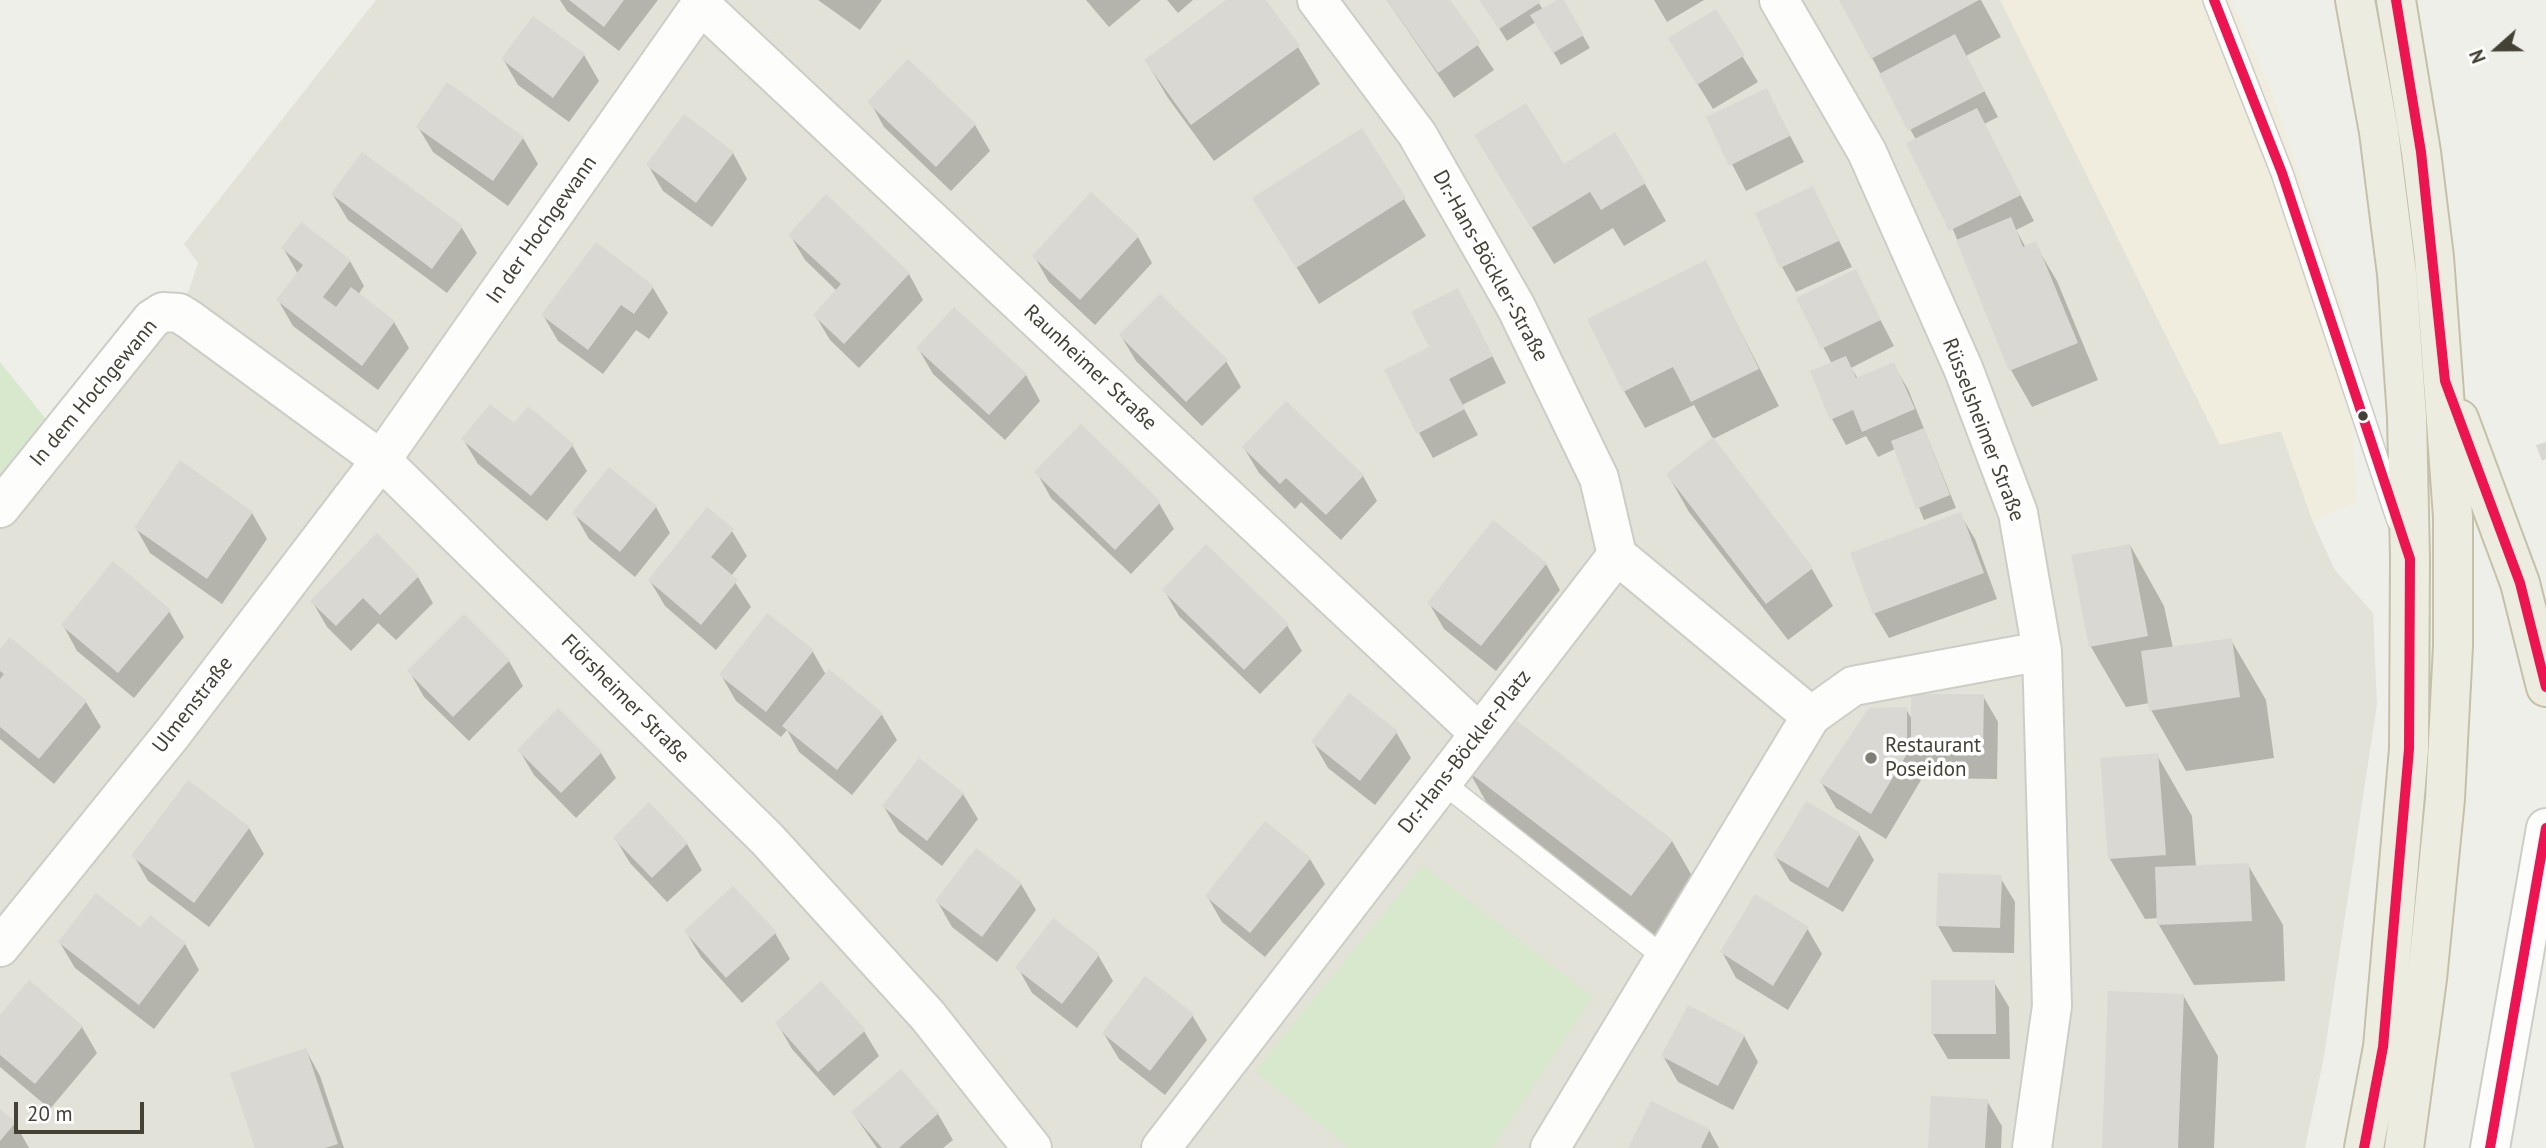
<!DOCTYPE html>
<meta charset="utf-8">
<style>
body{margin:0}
#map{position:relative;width:2546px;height:1148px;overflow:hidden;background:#efefea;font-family:"PT Sans",sans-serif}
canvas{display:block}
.north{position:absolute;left:2462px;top:14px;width:70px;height:70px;-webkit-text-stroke:5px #fff;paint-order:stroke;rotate:249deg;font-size:19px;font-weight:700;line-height:28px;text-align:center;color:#444237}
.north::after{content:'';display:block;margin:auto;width:24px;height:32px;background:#444237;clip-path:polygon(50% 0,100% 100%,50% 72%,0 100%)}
.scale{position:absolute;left:14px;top:1102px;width:130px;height:32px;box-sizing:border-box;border:4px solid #444237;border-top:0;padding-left:9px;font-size:21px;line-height:24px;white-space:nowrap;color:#444237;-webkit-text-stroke:5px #fff;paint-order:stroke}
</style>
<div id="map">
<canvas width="2546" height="1148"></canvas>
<div class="north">N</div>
<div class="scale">20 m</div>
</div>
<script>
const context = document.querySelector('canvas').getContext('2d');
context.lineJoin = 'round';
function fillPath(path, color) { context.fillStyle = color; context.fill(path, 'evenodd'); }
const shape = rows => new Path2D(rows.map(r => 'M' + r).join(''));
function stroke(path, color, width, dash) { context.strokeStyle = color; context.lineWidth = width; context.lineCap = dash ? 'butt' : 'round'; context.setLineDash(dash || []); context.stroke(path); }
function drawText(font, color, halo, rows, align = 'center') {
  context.font = font + ' "PT Sans",sans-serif'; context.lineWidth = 7; context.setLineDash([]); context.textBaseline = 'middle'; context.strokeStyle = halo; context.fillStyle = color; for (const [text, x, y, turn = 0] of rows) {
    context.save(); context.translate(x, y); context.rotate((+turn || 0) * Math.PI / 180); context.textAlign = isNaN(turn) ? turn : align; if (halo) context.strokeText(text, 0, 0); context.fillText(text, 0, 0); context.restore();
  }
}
fillPath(shape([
 [376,0,2000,0,2281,431,2313,522,2335,570,2373,613,2377,704,2324,1057,2305,1148,0,1148,0,529,189,290,198,263,184,244]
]), '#e3e2d8');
fillPath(shape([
 [2000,0,2232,0,2276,103,2346,316,2357,501,2313,522,2281,431,2220,445]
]), '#f1edde');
fillPath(shape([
 [0,362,46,419,0,478],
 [1423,865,1593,997,1493,1148,1349,1148,1255,1071]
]), '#d7e8cc');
fillPath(shape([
 [560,0,658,0,619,51,567,11],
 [818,0,882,0,860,30],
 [1086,0,1141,0,1109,27],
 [1167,0,1193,0,1178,13],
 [1229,0,1264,0,1298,47,1320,84,1214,161,1168,98,1146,61],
 [1387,0,1448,0,1494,70,1454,98],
 [1481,0,1537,0,1543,10,1562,0,1590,48,1561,65,1536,22,1507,41],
 [1654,0,1704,0,1667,22],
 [1841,0,1981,0,2001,37,1966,56,1998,117,1984,124,2034,221,2016,230,2026,248,2035,244,2057,281,2098,380,2032,407,2011,370,1916,140],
 [1715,11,1758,82,1713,109,1685,64],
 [533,18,584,55,599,81,569,122,518,85,503,59],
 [1766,90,1804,162,1746,191,1708,118],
 [870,102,975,125,990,151,951,191,884,127],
 [418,127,523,138,538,164,508,206,433,152],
 [733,153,747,179,712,227,663,191,648,165],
 [363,155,462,228,477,253,447,293,348,220,333,195],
 [1563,167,1645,184,1666,221,1624,246,1613,228,1554,264,1498,172],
 [1813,188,1852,267,1796,292,1782,267],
 [1254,198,1404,199,1426,236,1319,304],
 [790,235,909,274,923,300,859,368,830,340,815,315,837,291,805,260],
 [1138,237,1152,263,1095,325,1049,282,1034,256],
 [596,245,653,288,668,313,649,339,636,330,603,374,558,341,543,315],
 [283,248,350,261,364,286,358,295,394,322,409,348,378,390,293,326,278,300,298,274],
 [1705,262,1779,406,1713,439,1694,405,1645,428,1624,391],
 [1855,271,1894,346,1851,368,1858,379,1893,364,1908,389,1956,508,1924,520,1895,449,1878,457,1866,436,1846,445,1832,419,1832,364,1798,299],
 [1472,316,1506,383,1462,405,1478,435,1433,458,1419,433,1431,347],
 [1121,336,1226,361,1241,387,1202,426,1136,361],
 [918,348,1026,375,1040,401,1005,440,933,374],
 [514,426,572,445,587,471,547,521,478,464,463,439],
 [1244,448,1363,476,1377,501,1341,540,1301,502,1295,509,1259,473],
 [1037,473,1159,503,1174,529,1131,574,1051,498],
 [1668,475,1812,569,1833,606,1788,640,1689,512],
 [656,507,670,533,635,577,589,539,574,513],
 [252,513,267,539,222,604,150,553,136,528],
 [1960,514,1975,539,1997,599,1889,638,1874,613],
 [732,531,747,556,731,576,751,607,716,650,665,606,650,581],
 [2130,545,2164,606,2173,648,2231,640,2266,700,2274,758,2186,771,2151,710,2150,703,2126,707,2091,647,2074,556],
 [1546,564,1560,590,1496,671,1444,629,1429,603],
 [418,577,433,603,396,640,378,623,351,651,327,627,312,601],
 [1164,590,1287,625,1302,651,1260,694,1179,616],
 [169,611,184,637,134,698,77,651,63,625],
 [767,616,813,652,826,675,829,671,882,715,897,740,852,795,799,752,787,730,781,737,736,701,721,675],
 [0,652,86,702,101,727,54,784,0,739],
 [509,661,523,686,469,741,424,697,409,671],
 [1983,696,1998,722,1997,779,1927,778,1921,767,1921,780,1886,839,1836,808,1821,782,1906,709,1913,721],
 [1396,732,1411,758,1375,805,1328,768,1313,742],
 [519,750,601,753,616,778,576,818,534,775],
 [2157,755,2192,816,2196,867,2248,865,2283,925,2285,981,2194,985,2159,925,2159,918,2145,919,2110,859,2102,759],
 [1468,770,1672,841,1707,902,1666,955,1503,831],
 [963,794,978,819,942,866,899,832,884,807],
 [1806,803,1859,834,1874,860,1843,912,1790,881,1775,856],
 [249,828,264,854,209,927,148,881,134,856],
 [615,838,687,844,702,870,667,902,630,863],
 [976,850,1021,884,1036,910,997,962,952,927,937,901],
 [1310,859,1325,884,1265,957,1222,922,1207,896],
 [2000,877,2015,902,2014,953,1953,952,1938,926],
 [1807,928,1822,954,1788,1010,1736,978,1722,952],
 [141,929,185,944,199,970,154,1029,75,968,60,943],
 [686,932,775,933,790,959,742,1003,701,957],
 [1098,955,1113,981,1077,1028,1032,993,1018,968],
 [1994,982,2009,1007,2010,1059,1948,1059,1933,1034],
 [2183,995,2218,1056,2214,1148,2104,1148],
 [1192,1015,1207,1040,1165,1095,1119,1059,1104,1034],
 [0,1018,82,1027,97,1053,50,1109,0,1067],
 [777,1023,864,1031,879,1056,834,1096,792,1049],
 [1744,1036,1758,1062,1733,1110,1678,1082,1663,1056],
 [306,1050,320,1076,344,1148,257,1148],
 [901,1071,938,1114,953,1140,943,1148,877,1148,853,1113],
 [1987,1101,2002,1126,2001,1148,1930,1148],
 [0,1111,15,1123,29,1148,0,1148],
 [1709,1130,1719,1148,1630,1148]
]), '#0003');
fillPath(shape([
 [569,0,624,0,604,27],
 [1226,0,1266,0,1300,46,1191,125,1144,60],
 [1387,0,1450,0,1481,43,1438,73],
 [1479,0,1539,0,1541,2,1499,29],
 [1557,0,1564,0,1584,35,1553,53,1530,15],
 [1839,0,1979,0,1871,59],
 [1716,9,1745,55,1697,85,1668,38],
 [533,16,585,54,553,98,501,59],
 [1955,34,1985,91,1908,131,1879,74],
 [908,59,976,124,936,167,867,102],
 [447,82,524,137,493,181,416,127],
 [1767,88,1790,136,1729,166,1706,117],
 [1526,103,1564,164,1615,132,1646,183,1601,210,1590,192,1531,228,1474,135],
 [1977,108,2021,195,1949,231,1906,143],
 [684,114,734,152,696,203,646,165],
 [1362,128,1406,198,1296,268,1252,198],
 [362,152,463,226,432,269,331,194],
 [1813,186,1839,241,1780,268,1755,213],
 [1091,192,1139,236,1080,300,1032,256],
 [826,194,910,273,844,344,813,315,841,284,788,235],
 [2011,217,2023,247,2036,241,2078,343,2009,371,1956,240],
 [301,222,351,260,323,297,336,307,351,287,395,321,362,366,276,300,303,265,281,248],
 [596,242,654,286,634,314,621,305,588,350,541,315],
 [1706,260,1759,369,1691,402,1673,367,1623,392,1587,319],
 [1856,269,1881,320,1821,349,1796,298],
 [1458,288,1493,356,1449,379,1465,409,1417,434,1384,370,1429,347,1411,312],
 [1160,294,1228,360,1186,402,1119,335],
 [954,307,1027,374,989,415,916,348],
 [1846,356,1856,378,1894,362,1915,409,1862,432,1853,410,1830,420,1810,371],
 [1286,401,1364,475,1326,515,1286,478,1280,484,1242,447],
 [490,404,514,423,528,406,574,444,531,496,461,439],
 [1081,424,1161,502,1115,550,1034,472],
 [1924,428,1950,495,1916,509,1891,441],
 [1713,437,1813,568,1766,604,1666,474],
 [2546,442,2546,459,2542,461,2536,445],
 [180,460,253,512,207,579,134,528],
 [609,467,657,506,620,552,572,513],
 [707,507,734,529,711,557,738,580,701,625,648,580],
 [1961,512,1984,573,1873,614,1850,553],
 [1493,520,1547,563,1481,646,1427,603],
 [377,533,419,576,380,615,363,598,336,626,310,601],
 [1206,544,1289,624,1244,670,1162,590],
 [2130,544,2148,636,2089,647,2071,555],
 [113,561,171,610,118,673,61,625],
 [767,613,814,650,766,712,719,675],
 [464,614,510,660,453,717,407,671],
 [10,637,87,701,39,759,0,727,0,679,4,674,0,671,0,649],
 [2232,638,2240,697,2149,711,2141,651],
 [829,669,883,713,837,770,782,726],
 [1349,693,1398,731,1360,781,1311,742],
 [1911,694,1984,694,1983,754,1911,753],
 [1907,707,1907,754,1871,814,1819,782,1869,708],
 [558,708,602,752,561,793,517,750],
 [1508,714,1673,840,1631,896,1466,770],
 [2158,753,2166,855,2108,859,2100,758],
 [919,758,964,793,927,841,882,806],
 [188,780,250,827,194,903,131,856],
 [1806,801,1860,833,1828,888,1773,856],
 [649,802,688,843,652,878,613,838],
 [1265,821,1311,858,1250,933,1205,896],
 [976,848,1022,883,982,937,935,901],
 [2249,863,2252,921,2157,925,2155,867],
 [1938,873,2002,875,2000,928,1936,926],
 [733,886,777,932,726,978,684,931],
 [96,893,140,927,150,915,186,943,139,1005,58,942],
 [1755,894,1809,927,1773,986,1720,952],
 [1053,918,1100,954,1062,1004,1015,968],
 [1145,976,1194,1014,1150,1071,1102,1033],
 [29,980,83,1026,35,1084,0,1055,0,1015],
 [1931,980,1995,980,1996,1034,1931,1034],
 [821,981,866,1030,818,1072,775,1023],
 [2108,991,2184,994,2178,1148,2102,1148],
 [1688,1005,1745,1035,1718,1086,1661,1056],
 [306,1048,338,1144,325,1148,255,1148,230,1073],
 [901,1069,939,1113,899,1148,882,1148,851,1112],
 [1931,1096,1988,1099,1985,1148,1928,1148],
 [1651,1101,1710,1129,1701,1148,1628,1148],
 [0,1109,16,1122,0,1141]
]), '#d9d8d2');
const service = shape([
 [2214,0,2282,173,2398,521],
 [1442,782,1665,958]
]);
const minor = shape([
 [1317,0,1417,134,1516,307,1599,478,1617,555],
 [1779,0,1867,152,1963,368,2018,513,2042,651,2052,1006,2032,1148],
 [700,4,1479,733],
 [0,508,152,319,163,312,179,313,190,320,381,460,767,839,928,1016,1032,1148],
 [1617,555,1811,716],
 [0,947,172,734,381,460,704,0],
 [1161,1148,1617,555],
 [1550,1148,1811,716,1853,686,2042,651],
 [2490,1148,2546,828]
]);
const trunk = shape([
 [2355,0,2379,132,2397,274,2407,417,2410,559,2409,749,2383,1047,2364,1148],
 [2396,0,2421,152,2434,257,2453,517,2453,646,2445,799,2427,979,2404,1148],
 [2459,419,2520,583,2546,687]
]);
stroke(service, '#cdcdc8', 24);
stroke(minor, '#cdcdc8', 42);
stroke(trunk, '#c4c1a8', 42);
stroke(service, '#fdfdfc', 21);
stroke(minor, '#fdfdfc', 38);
stroke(trunk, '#edece0', 38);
stroke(shape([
 [2214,0,2282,173,2410,559,2409,749,2383,1047,2364,1148],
 [2396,0,2421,152,2445,381,2520,583,2546,687],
 [2490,1148,2546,828]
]), '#ec1551', 10);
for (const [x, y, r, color] of [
 [2363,416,6,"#444237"],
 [1871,758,7,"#807f76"]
]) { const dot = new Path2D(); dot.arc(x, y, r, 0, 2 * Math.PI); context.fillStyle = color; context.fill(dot); stroke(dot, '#fff', 2.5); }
drawText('21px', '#444237', '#fff', [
 ["In der Hochgewann",542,230,-55],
 ["Dr.-Hans-Böckler-Straße",1490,266,61],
 ["Raunheimer Straße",1090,368,43],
 ["In dem Hochgewann",94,393,-50],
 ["Rüsselsheimer Straße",1983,430,69],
 ["Flörsheimer Straße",625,699,45],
 ["Ulmenstraße",193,705,-52],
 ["Dr.-Hans-Böckler-Platz",1465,752,-52]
]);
drawText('21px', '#444237', '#fff', [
 ["Restaurant",1885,746],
 ["Poseidon",1885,770]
], 'left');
</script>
